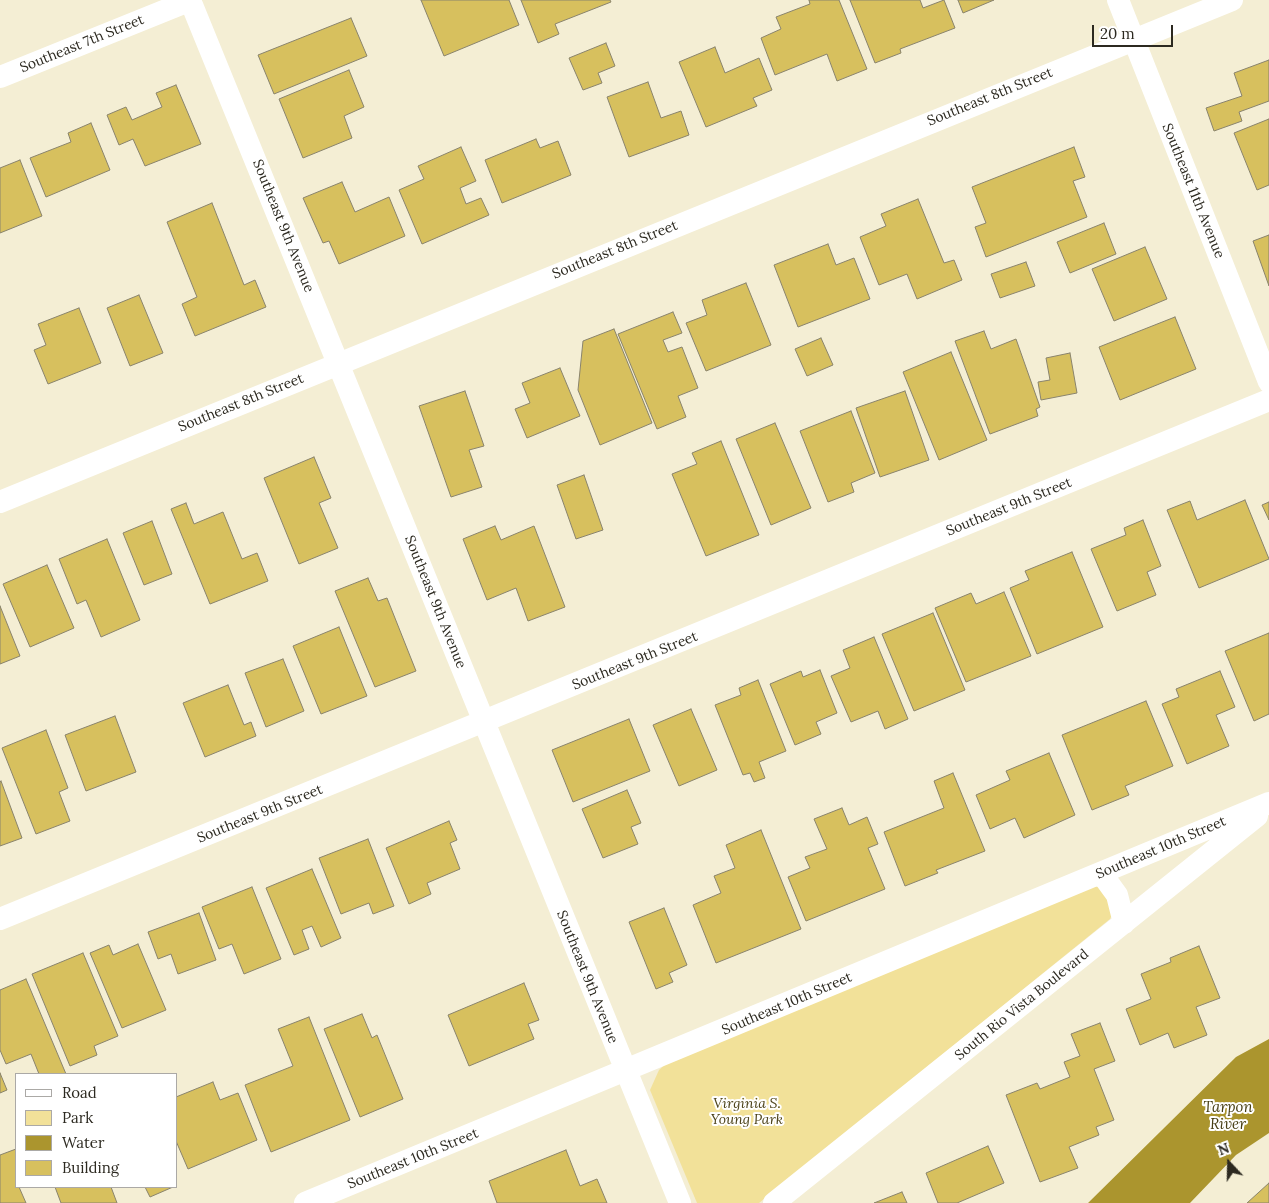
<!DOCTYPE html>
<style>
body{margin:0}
#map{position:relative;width:1269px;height:1203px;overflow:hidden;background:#f4eed4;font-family:Lora,serif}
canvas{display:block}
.legend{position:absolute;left:15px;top:1073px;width:162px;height:115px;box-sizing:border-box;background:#fff;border:1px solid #aba9a6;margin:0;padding:6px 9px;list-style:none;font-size:15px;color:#2c2920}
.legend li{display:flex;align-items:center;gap:10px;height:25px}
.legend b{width:25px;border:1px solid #aba9a6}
.north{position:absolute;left:1204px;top:1138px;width:50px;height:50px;-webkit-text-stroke:4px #fff;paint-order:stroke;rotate:339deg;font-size:14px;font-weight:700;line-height:20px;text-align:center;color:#2c2920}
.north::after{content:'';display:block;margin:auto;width:18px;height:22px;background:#2c2920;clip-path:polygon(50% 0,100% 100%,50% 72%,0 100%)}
.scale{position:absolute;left:1092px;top:25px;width:81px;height:22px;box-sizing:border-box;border:2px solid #2c2920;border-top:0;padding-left:6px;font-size:15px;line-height:18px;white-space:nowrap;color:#2c2920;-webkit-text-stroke:4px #fff;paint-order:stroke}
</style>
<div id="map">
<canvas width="1269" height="1203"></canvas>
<ul class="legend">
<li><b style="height:6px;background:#fff"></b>Road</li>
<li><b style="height:14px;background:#f2e199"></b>Park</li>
<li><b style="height:14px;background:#ab952e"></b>Water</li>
<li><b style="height:14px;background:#d7c05e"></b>Building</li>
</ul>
<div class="north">N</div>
<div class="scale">20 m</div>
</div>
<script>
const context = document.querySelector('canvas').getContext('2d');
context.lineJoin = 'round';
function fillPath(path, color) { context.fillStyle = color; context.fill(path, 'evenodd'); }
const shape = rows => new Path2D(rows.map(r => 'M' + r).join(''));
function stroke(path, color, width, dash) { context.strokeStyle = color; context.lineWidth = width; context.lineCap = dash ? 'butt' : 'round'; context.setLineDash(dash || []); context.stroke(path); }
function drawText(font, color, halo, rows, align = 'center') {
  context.font = font + ' Lora,serif'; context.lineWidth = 4; context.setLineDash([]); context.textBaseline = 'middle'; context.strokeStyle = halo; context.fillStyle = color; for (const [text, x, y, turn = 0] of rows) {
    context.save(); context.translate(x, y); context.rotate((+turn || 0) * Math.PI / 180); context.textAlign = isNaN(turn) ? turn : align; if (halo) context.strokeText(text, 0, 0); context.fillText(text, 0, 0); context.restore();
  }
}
fillPath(shape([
 [1094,886,1107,889,1117,905,1110,919,759,1203,697,1203,650,1090,659,1070,671,1059]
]), '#f2e199');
fillPath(shape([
 [1269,1039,1269,1133,1236,1155,1190,1203,1088,1203,1236,1057]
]), '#ab952e');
const building = shape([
 [421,0,509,0,519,25,444,56,421,0],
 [521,0,610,0,611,2,555,24,559,34,538,43,521,0],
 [809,0,839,0,867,69,837,81,827,54,775,75,761,38,781,29,776,17,810,4,809,0],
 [850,0,920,0,923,8,944,0,955,28,900,49,901,53,875,63,850,0],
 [958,0,994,0,963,13,958,0],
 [351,18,367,56,274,94,258,55,351,18],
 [606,43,615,66,598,73,602,83,583,90,569,58,606,43],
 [715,47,725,73,759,58,772,90,753,98,757,106,706,127,679,62,715,47],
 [1269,60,1269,101,1239,112,1242,121,1214,131,1206,108,1242,96,1234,73,1269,60],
 [349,70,364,107,344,116,352,138,303,158,279,99,349,70],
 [648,82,661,118,681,111,689,135,629,157,607,97,648,82],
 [176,85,201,144,145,166,133,139,119,145,107,115,126,107,132,120,162,107,156,93,176,85],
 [1269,119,1269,185,1257,190,1234,133,1269,119],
 [91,123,110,170,46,197,30,158,71,142,68,133,91,123],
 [536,139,540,148,558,141,571,175,502,203,485,160,536,139],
 [461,147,476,181,460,188,466,204,481,198,489,215,422,244,399,190,424,179,418,166,461,147],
 [1074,147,1085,177,1073,181,1087,217,986,257,975,227,986,223,972,187,1074,147],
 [20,160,42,216,0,233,0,168,20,160],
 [342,182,355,212,389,197,405,236,339,264,329,241,323,243,303,198,342,182],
 [918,199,944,263,954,260,962,280,917,299,907,274,879,285,860,237,886,226,881,214,918,199],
 [212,203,244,285,255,280,266,307,195,336,182,304,197,297,167,222,212,203],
 [1104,223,1116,254,1070,273,1057,242,1104,223],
 [1269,235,1269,286,1253,241,1269,235],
 [828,244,836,265,854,258,870,299,798,327,774,265,828,244],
 [1145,247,1167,299,1114,321,1092,269,1145,247],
 [1026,262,1035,286,1000,298,991,274,1026,262],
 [746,283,771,345,706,371,686,323,707,315,702,300,746,283],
 [139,295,163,353,130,366,107,308,139,295],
 [79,308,101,363,48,384,34,350,46,345,38,324,79,308],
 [673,312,682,333,663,340,668,352,682,347,698,388,678,396,686,417,657,429,618,334,673,312],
 [1175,317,1196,369,1120,400,1099,347,1175,317],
 [614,329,652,423,600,445,578,390,583,341,614,329],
 [984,331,991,349,1016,339,1040,407,1036,409,1038,416,990,434,955,341,984,331],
 [821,338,833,365,807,376,795,349,821,338],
 [951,352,987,440,939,460,903,372,951,352],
 [1070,353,1077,393,1041,400,1038,382,1050,380,1046,358,1070,353],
 [560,368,580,416,527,438,515,409,530,403,522,383,560,368],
 [465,391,484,446,469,450,482,487,451,497,419,406,465,391],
 [905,391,929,460,880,477,856,408,905,391],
 [851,411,875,473,851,483,854,492,828,502,800,431,851,411],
 [775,423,811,508,771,525,736,439,775,423],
 [721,441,759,535,706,556,672,474,697,464,692,453,721,441],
 [314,457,331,498,319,503,338,548,299,564,264,478,314,457],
 [584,475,603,530,576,539,557,485,584,475],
 [1245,500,1269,559,1199,588,1167,510,1190,501,1197,520,1245,500],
 [1269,502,1269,520,1262,505,1269,502],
 [186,503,194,524,223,512,242,559,257,553,268,581,210,604,171,509,186,503],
 [1143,520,1161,566,1147,572,1156,595,1117,611,1091,549,1126,535,1124,528,1143,520],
 [152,521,172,574,144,585,123,533,152,521],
 [495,526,501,540,534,526,565,607,528,621,516,588,487,600,463,539,495,526],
 [107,539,140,620,101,637,86,600,77,604,59,559,107,539],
 [1072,552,1103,627,1037,654,1010,588,1029,580,1025,571,1072,552],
 [47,565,74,628,30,647,3,584,47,565],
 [368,578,378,601,387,598,416,671,375,687,335,591,368,578],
 [1004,592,1031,656,966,682,935,608,971,593,976,604,1004,592],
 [0,606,20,656,0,664,0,606],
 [933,613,965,690,914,711,882,634,933,613],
 [339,627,367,696,321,714,293,646,339,627],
 [1269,633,1269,714,1254,721,1225,651,1269,633],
 [874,637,908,719,885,729,878,711,851,722,831,676,850,668,843,650,874,637],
 [283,659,304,711,266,727,245,673,283,659],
 [820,670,837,713,816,722,821,734,795,745,770,684,801,671,803,677,820,670],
 [1220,671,1235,707,1216,715,1229,746,1187,764,1162,704,1179,697,1176,689,1220,671],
 [758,680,786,751,759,762,765,778,754,782,750,773,743,775,715,705,741,695,739,688,758,680],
 [228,685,244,725,251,722,256,736,205,757,183,703,228,685],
 [1146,701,1173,766,1125,786,1129,795,1092,810,1062,735,1146,701],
 [691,709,717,770,679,786,653,725,691,709],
 [115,716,136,772,86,791,65,735,115,716],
 [629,719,650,771,573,802,552,750,629,719],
 [46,730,68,788,59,792,70,821,36,834,2,748,46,730],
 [1049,753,1075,815,1024,838,1015,818,990,829,976,795,1010,780,1006,771,1049,753],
 [953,773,985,851,936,870,938,873,905,886,884,832,944,808,934,781,953,773],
 [1,781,22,838,0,846,0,782,1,781],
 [627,790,641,823,631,827,638,844,603,858,582,809,627,790],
 [842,808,849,825,867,817,878,844,868,848,885,889,806,921,788,877,810,868,805,857,827,849,814,819,842,808],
 [449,821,457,840,450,843,460,869,427,883,431,894,409,904,386,848,449,821],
 [761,830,801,929,716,963,693,905,721,893,714,876,735,868,726,845,761,830],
 [368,839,394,906,373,914,369,903,341,914,319,858,368,839],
 [312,869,341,938,321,947,312,926,302,930,309,949,294,955,266,888,312,869],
 [252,887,281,959,244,974,232,944,219,949,202,907,252,887],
 [664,908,687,965,669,973,673,982,656,989,629,922,664,908],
 [199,913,216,960,178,974,171,954,158,959,148,932,199,913],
 [138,944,166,1010,122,1028,90,953,109,945,113,955,138,944],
 [1199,946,1220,998,1196,1007,1207,1035,1174,1048,1168,1033,1140,1045,1126,1009,1151,999,1141,974,1171,962,1170,958,1199,946],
 [83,953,118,1036,94,1046,97,1055,70,1066,32,974,83,953],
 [26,979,66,1074,39,1074,31,1054,6,1064,0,1050,0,990,26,979],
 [524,983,539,1020,528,1024,534,1039,469,1066,448,1015,524,983],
 [362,1014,372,1038,377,1035,403,1099,360,1117,324,1029,362,1014],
 [309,1017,350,1120,271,1152,245,1085,293,1066,278,1029,309,1017],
 [1100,1023,1115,1061,1094,1069,1114,1120,1096,1127,1099,1135,1069,1147,1078,1168,1040,1182,1006,1095,1037,1083,1040,1089,1070,1077,1064,1062,1080,1056,1071,1034,1100,1023],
 [0,1073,7,1090,0,1093,0,1073],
 [213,1082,220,1100,238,1093,257,1140,188,1169,176,1141,176,1097,213,1082],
 [988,1146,1004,1183,957,1203,938,1203,926,1173,988,1146],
 [16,1149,16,1187,19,1187,26,1203,0,1203,0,1155,16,1149],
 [566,1150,580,1186,597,1179,607,1203,497,1203,489,1181,566,1150],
 [1269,1183,1269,1203,1247,1203,1269,1183],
 [55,1187,111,1187,117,1203,61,1203,55,1187],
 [145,1187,173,1187,150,1197,145,1187],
 [902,1192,907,1203,874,1203,902,1192]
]);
fillPath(building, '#d7c05e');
stroke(building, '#89836c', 1);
stroke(shape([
 [190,0,680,1203],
 [1118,0,1269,382],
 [0,77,191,0],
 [0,502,1232,0],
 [1101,873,1117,895,1124,923],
 [0,919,1269,400],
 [305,1203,1269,803],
 [774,1203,1257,816]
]), '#fff', 22);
drawText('14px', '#2c2920', '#fff', [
 ["Southeast 7th Street",82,44,-22],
 ["Southeast 8th Street",990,97,-22],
 ["Southeast 11th Avenue",1193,191,68],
 ["Southeast 9th Avenue",283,226,68],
 ["Southeast 8th Street",615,250,-22],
 ["Southeast 8th Street",241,403,-22],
 ["Southeast 9th Street",1009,507,-22],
 ["Southeast 9th Avenue",435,602,68],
 ["Southeast 9th Street",635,661,-22],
 ["Southeast 9th Street",260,814,-22],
 ["Southeast 10th Street",1161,848,-23],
 ["Southeast 9th Avenue",587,977,68],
 ["Southeast 10th Street",787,1004,-23],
 ["South Rio Vista Boulevard",1022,1005,-39],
 ["Southeast 10th Street",413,1159,-22]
]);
drawText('italic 14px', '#4d431a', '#fff', [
 ["Virginia S.",747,1104],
 ["Young Park",747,1120]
]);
drawText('italic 15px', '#473e14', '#fff', [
 ["Tarpon",1228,1108],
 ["River",1228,1125]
]);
</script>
